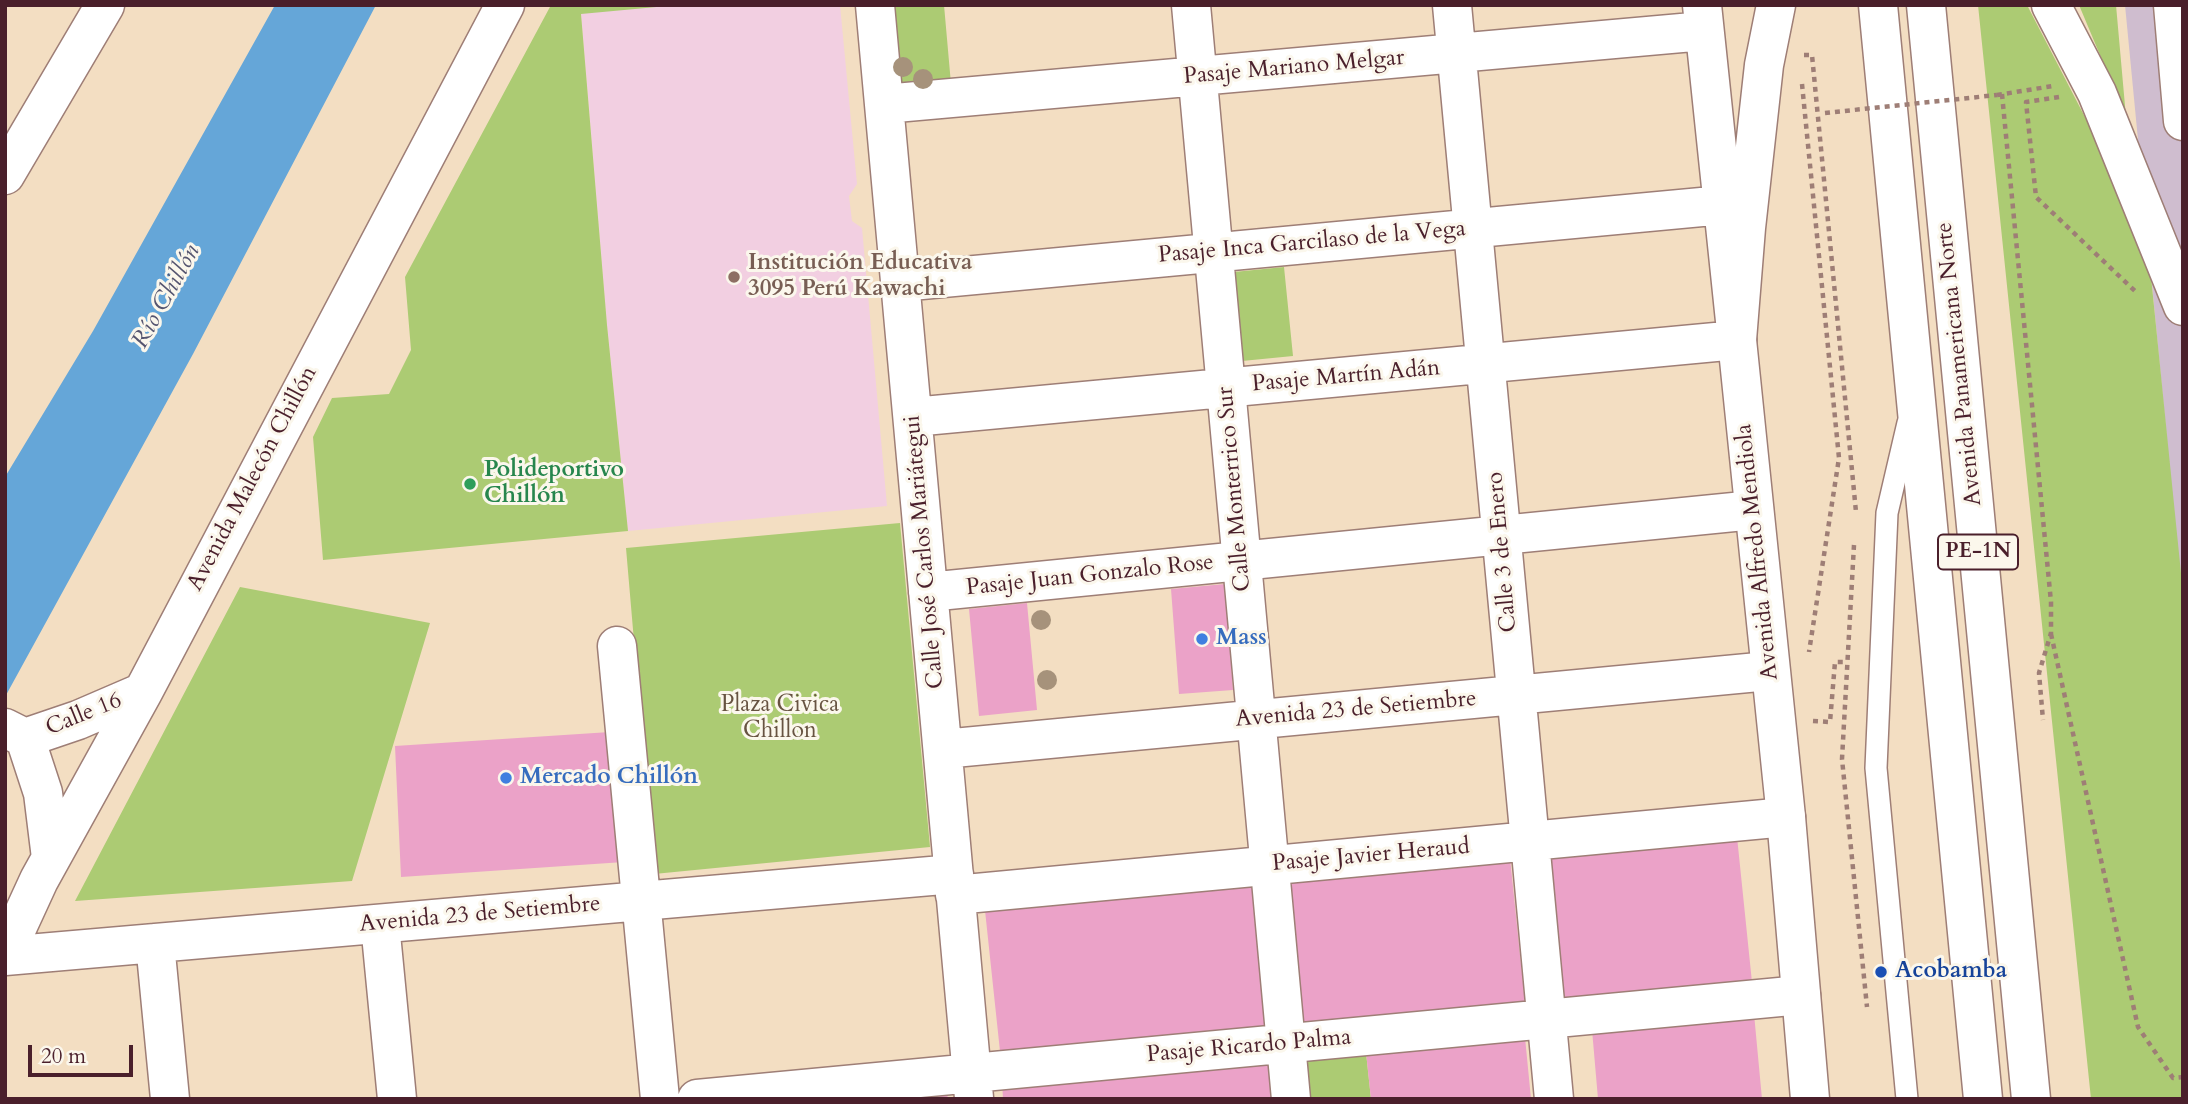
<!DOCTYPE html>
<meta charset="utf-8">
<style>
body{margin:0}
#map{position:relative;width:2188px;height:1104px;overflow:hidden;background:#f3dec2;font-family:Cardo,serif}
canvas{display:block}
.frame{position:absolute;inset:0;border:7px solid #4a1f2b;pointer-events:none}
.scale{position:absolute;left:28px;top:1045px;width:105px;height:32px;box-sizing:border-box;border:4px solid #4a1f2b;border-top:0;padding-left:9px;font-size:21px;line-height:24px;white-space:nowrap;color:#4a1f2b;-webkit-text-stroke:5px #fbf7ec;paint-order:stroke}
</style>
<div id="map">
<canvas width="2188" height="1104"></canvas>
<div class="frame"></div>
<div class="scale">20 m</div>
</div>
<script>
const context = document.querySelector('canvas').getContext('2d');
context.lineJoin = 'round';
function fillPath(path, color) { context.fillStyle = color; context.fill(path, 'evenodd'); }
const shape = rows => new Path2D(rows.map(r => 'M' + r).join(''));
function stroke(path, color, width, dash) { context.strokeStyle = color; context.lineWidth = width; context.lineCap = dash ? 'butt' : 'round'; context.setLineDash(dash || []); context.stroke(path); }
function drawText(font, color, halo, rows, align = 'center') {
  context.font = font + ' Cardo,serif'; context.lineWidth = 6; context.setLineDash([]); context.textBaseline = 'middle'; context.strokeStyle = halo; context.fillStyle = color; for (const [text, x, y, turn = 0] of rows) {
    context.save(); context.translate(x, y); context.rotate((+turn || 0) * Math.PI / 180); context.textAlign = isNaN(turn) ? turn : align; if (halo) context.strokeText(text, 0, 0); context.fillText(text, 0, 0); context.restore();
  }
}
fillPath(shape([
 [678,5,840,5,857,184,849,196,852,221,862,228,887,506,628,531,607,325,581,13]
]), '#f2cfe1');
fillPath(shape([
 [2125,5,2183,5,2183,601,2179,565]
]), '#cfbdcf');
fillPath(shape([
 [551,5,678,5,581,14,607,325,628,531,323,560,313,437,332,398,389,394,411,350,405,277],
 [892,5,944,5,951,84,899,89],
 [1978,5,2027,5,2147,237,2183,593,2183,1099,2091,1099],
 [2079,5,2116,5,2126,117],
 [1284,267,1293,356,1242,361,1234,272],
 [900,523,930,847,654,874,626,548],
 [240,587,430,623,352,881,75,901],
 [1365,1043,1371,1099,1310,1099,1305,1048]
]), '#accb73');
fillPath(shape([
 [275,5,376,5,193,354,5,697,5,477,93,331]
]), '#65a6d8');
fillPath(shape([
 [1225,584,1233,690,1179,694,1171,589],
 [1027,603,1037,710,979,716,969,609],
 [610,732,624,862,401,877,395,746],
 [1736,827,1753,992,1559,1011,1543,846],
 [1509,848,1526,1013,1304,1036,1286,872],
 [1251,874,1268,1043,1002,1070,984,901],
 [1753,1003,1762,1099,1598,1099,1591,1018],
 [1524,1027,1531,1099,1371,1099,1365,1043],
 [1268,1063,1272,1099,1003,1099,1002,1081],
 [947,1093,948,1099,901,1099]
]), '#eba2c8');
const lane = shape([
 [1907,1099,1876,768,1887,513,1908,423]
]);
const street = shape([
 [875,5,974,1098],
 [1191,5,1291,1099],
 [1452,5,1554,1099],
 [2173,5,2183,121],
 [884,104,1704,31],
 [900,282,1723,205],
 [913,417,1737,340,1702,5],
 [928,592,1754,510],
 [617,646,660,1099],
 [5,728,25,738,78,720,143,692],
 [25,738,43,793,51,858],
 [943,749,1769,671],
 [955,895,1786,817],
 [380,924,397,1099],
 [155,943,170,1099],
 [5,954,39,880,143,692,505,5],
 [5,956,954,874],
 [697,1099,1801,995]
]);
const secondary = shape([
 [5,175,105,5],
 [1737,340,1786,817,1810,1099]
]);
const highway = shape([
 [1878,5,1983,1099],
 [1926,5,2031,1099],
 [2051,5,2097,93,2183,306],
 [1737,340,1746,228,1764,65,1776,5]
]);
stroke(lane, '#9e7e76', 24);
stroke(street, '#9e7e76', 41);
stroke(secondary, '#9e7e76', 41);
stroke(highway, '#9e7e76', 41);
stroke(shape([
 [1804,55,1812,55,1856,512],
 [1802,84,1839,458,1809,652],
 [2002,94,2051,602,2051,633,2039,673,2043,720],
 [1997,95,2053,86],
 [2059,97,2026,102,2036,197,2136,292],
 [1854,545,1842,759,1867,1007],
 [2051,634,2138,1027,2173,1078,2183,1077],
 [1813,721,1830,722,1835,662,1847,662]
]), '#9e7e76', 4.5, [5, 5]);
stroke(lane, '#fff', 21);
stroke(street, '#fff', 38);
stroke(secondary, '#fff', 38);
stroke(highway, '#fff', 38);
stroke(shape([
 [1825,113,1997,95]
]), '#9e7e76', 4.5, [5, 5]);
context.fillStyle = '#a6927b';
for (const [x, y] of [
 [903,67],
 [923,79],
 [1041,620],
 [1047,680]
]) { context.beginPath(); context.arc(x, y, 10, 0, 2 * Math.PI); context.fill(); }
for (const [x, y, r, color] of [
 [734,277,7,"#8d6e63"],
 [470,484,7,"#2e9e5b"],
 [1202,639,7,"#3f7fe0"],
 [506,778,7,"#3f7fe0"],
 [1881,972,7,"#1a4fb4"]
]) { const dot = new Path2D(); dot.arc(x, y, r, 0, 2 * Math.PI); context.fillStyle = color; context.fill(dot); stroke(dot, '#fbf7ec', 2.5); }
for (const [x, y, w] of [
 [1978,552,80]
]) { const box = new Path2D(); box.roundRect(x - w / 2, y - 17.5, w, 35, 5); context.fillStyle = '#fbf7ec'; context.fill(box); stroke(box, '#4a1f2b', 2); }
drawText('bold 21px', '#4a1f2b', null, [
 ["PE-1N",1978,552]
]);
drawText('23px', '#4a1f2b', '#fbf7ec', [
 ["Pasaje Mariano Melgar",1294,68,-5],
 ["Pasaje Inca Garcilaso de la Vega",1312,243,-5],
 ["Avenida Panamericana Norte",1960,364,-96],
 ["Pasaje Martín Adán",1346,377,-5],
 ["Avenida Malecón Chillón",253,479,-62],
 ["Calle Monterrico Sur",1235,489,-95],
 ["Calle José Carlos Mariátegui",925,552,-95],
 ["Calle 3 de Enero",1503,552,-95],
 ["Avenida Alfredo Mendiola",1758,552,-96],
 ["Pasaje Juan Gonzalo Rose",1090,576,-6],
 ["Avenida 23 de Setiembre",1356,710,-5],
 ["Calle 16",84,715,-22],
 ["Pasaje Javier Heraud",1371,856,-5],
 ["Avenida 23 de Setiembre",480,915,-5],
 ["Pasaje Ricardo Palma",1249,1047,-5]
]);
drawText('bold 23px', '#785e54', '#fbf7ec', [
 ["Institución Educativa",748,264],
 ["3095 Perú Kawachi",748,290]
], 'left');
drawText('bold 23px', '#27864d', '#fbf7ec', [
 ["Polideportivo",484,471],
 ["Chillón",484,497]
], 'left');
drawText('bold 23px', '#366cbe', '#fbf7ec', [
 ["Mass",1216,639],
 ["Mercado Chillón",520,778]
], 'left');
drawText('23px', '#675341', '#fbf7ec', [
 ["Plaza Civica",780,706],
 ["Chillon",780,732]
]);
drawText('bold 23px', '#164399', '#fbf7ec', [
 ["Acobamba",1895,972]
], 'left');
drawText('italic 24px', '#555570', '#fbf7ec', [
 ["Río Chillón",167,297,-61]
]);
</script>
